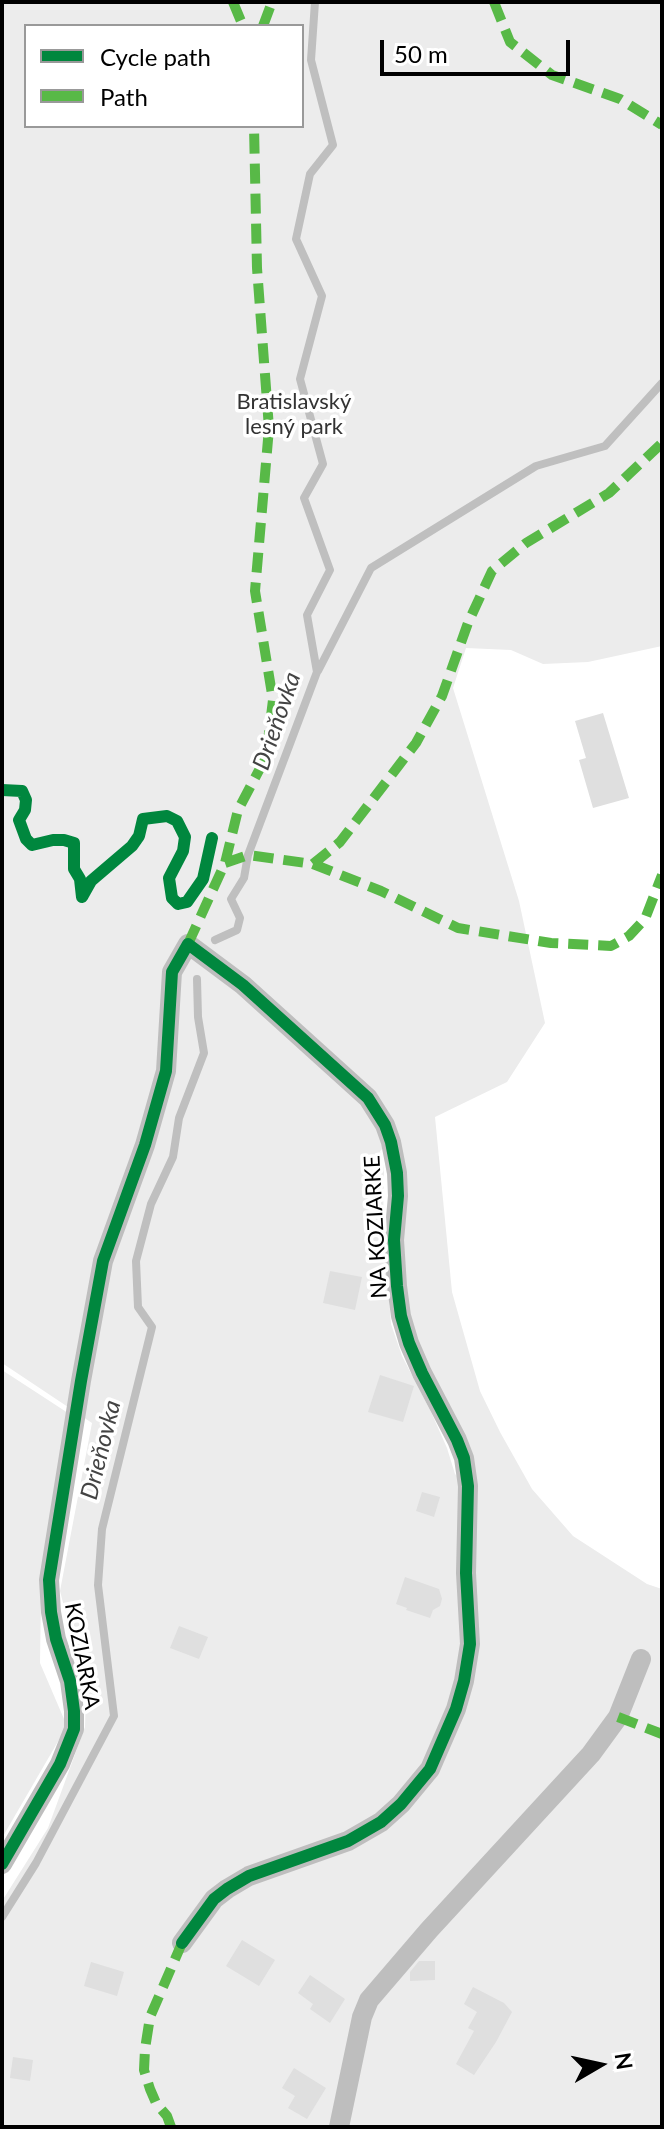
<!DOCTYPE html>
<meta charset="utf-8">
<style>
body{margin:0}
#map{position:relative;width:664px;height:2129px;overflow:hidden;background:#fff;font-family:Lato,sans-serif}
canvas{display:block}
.frame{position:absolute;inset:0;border:4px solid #000;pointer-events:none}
.legend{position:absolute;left:24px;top:24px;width:280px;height:104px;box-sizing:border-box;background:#fff;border:2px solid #999;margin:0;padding:10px 14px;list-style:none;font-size:24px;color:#000}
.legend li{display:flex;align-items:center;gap:16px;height:40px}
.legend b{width:40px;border:2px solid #999}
.north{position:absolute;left:560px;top:2025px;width:80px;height:80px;-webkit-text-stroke:6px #fff;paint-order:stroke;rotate:81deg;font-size:22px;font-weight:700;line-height:32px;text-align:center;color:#000}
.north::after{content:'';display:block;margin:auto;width:28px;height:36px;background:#000;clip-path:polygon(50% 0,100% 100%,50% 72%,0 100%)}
.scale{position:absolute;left:380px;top:40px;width:190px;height:36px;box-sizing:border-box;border:4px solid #000;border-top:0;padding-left:10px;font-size:24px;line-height:28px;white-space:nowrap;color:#000;-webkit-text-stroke:6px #fff;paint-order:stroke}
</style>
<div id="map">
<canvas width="664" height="2129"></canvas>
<div class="frame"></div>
<ul class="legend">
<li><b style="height:10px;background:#00873e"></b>Cycle path</li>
<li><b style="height:10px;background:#58b947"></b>Path</li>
</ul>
<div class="north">N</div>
<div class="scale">50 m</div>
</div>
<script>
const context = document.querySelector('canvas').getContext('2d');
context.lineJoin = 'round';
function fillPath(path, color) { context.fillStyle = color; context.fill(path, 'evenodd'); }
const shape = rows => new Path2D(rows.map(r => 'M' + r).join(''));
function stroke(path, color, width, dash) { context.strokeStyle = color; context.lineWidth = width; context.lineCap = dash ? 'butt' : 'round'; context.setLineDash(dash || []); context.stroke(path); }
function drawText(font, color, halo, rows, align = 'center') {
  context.font = font + ' Lato,sans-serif'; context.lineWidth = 7; context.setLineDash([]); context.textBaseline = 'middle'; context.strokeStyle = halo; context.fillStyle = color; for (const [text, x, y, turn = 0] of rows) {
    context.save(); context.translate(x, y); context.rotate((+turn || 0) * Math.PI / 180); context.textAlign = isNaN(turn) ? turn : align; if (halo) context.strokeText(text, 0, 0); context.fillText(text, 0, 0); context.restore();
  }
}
fillPath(shape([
 [2,2,662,2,662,646,588,662,543,664,511,650,466,648,453,688,519,901,545,1023,507,1082,435,1117,452,1292,480,1391,500,1432,532,1489,573,1536,647,1584,662,1589,662,2127,2,2127,2,1901,48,1828,85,1727,86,1692,60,1591,92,1423,2,1363],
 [26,26,302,26,302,126,26,126],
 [390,1142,409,1343,467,1485,455,1474,447,1448,431,1412,402,1356,391,1324,383,1222,384,1169,380,1151],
 [2,1370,68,1413,41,1593,40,1663,67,1726,2,1838]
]), '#ececec');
stroke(shape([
 [318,671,371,568,536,466,605,446,662,383],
 [215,940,237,930,240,918,231,899,244,878,248,855,317,672,307,615,330,570,304,498,323,464,300,379,322,296,296,239,310,174,333,145,311,60,315,2],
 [2,1917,36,1863,114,1716,98,1585,102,1529,152,1327,138,1307,136,1261,151,1204,173,1157,179,1118,204,1053,198,1017,197,979]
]), '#bfbfbf', 8);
fillPath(shape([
 [603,713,629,798,593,808,579,760,586,758,575,721],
 [330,1271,362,1277,355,1310,323,1303],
 [380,1375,414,1386,403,1422,368,1412],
 [422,1492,440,1497,434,1517,416,1511],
 [405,1577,439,1589,442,1599,440,1606,433,1610,430,1618,406,1610,407,1608,396,1604],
 [179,1626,208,1637,199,1659,170,1648],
 [242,1940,275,1960,259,1986,226,1966],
 [419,1961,435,1961,435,1980,410,1981,410,1972],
 [91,1962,124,1972,117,1996,84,1986],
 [310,1975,345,1999,330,2023,310,2009,313,2004,298,1993],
 [473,1987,504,2003,512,2012,496,2042,474,2075,456,2064,474,2031,468,2028,477,2012,464,2004],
 [13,2057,33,2060,30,2081,10,2078],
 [294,2068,326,2088,307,2119,288,2108,295,2096,282,2088]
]), '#dfdfdf');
stroke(shape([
 [2,1864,60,1764,74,1729,74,1711,70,1681,56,1639,51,1612,49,1580,81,1381,103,1261,145,1145,166,1071,172,972,188,944,243,985,368,1098,385,1125,391,1142,397,1173,398,1196,394,1240,397,1286,401,1316,409,1343,422,1373,457,1440,464,1458,468,1486,466,1573,470,1644,464,1681,456,1709,430,1769,401,1804,381,1822,348,1841,249,1876,227,1889,214,1899,182,1943],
 [339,2127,362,2017,369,2000,429,1930,591,1754,618,1717,641,1659]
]), '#bebebe', 20);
stroke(shape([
 [233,2,243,26],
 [494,2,510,42,552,75,620,99,662,125],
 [263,26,272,2],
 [225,863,248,855,313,864,381,891,458,928,551,943,611,946,629,936,645,919,662,875],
 [313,864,340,842,416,743,442,696,468,623,492,571,526,543,609,493,662,443],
 [188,944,225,863,238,810,266,757,273,700,255,591,269,428,257,268,254,126],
 [618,1717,662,1734],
 [171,2127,167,2116,156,2103,150,2089,144,2070,145,2049,150,2017,182,1943]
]), '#58b947', 10, [20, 10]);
stroke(shape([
 [2,790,22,791,26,800,25,810,19,820,26,839,32,845,53,840,64,840,74,843,74,869,80,879,82,897,91,881,132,846,139,836,143,819,167,816,177,821,185,837,183,851,169,878,172,898,178,904,187,902,203,879,212,838],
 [2,1864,60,1764,74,1729,74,1711,70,1681,56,1639,51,1612,49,1580,81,1381,103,1261,145,1145,166,1071,172,972,188,944,243,985,368,1098,385,1125,391,1142,397,1173,398,1196,394,1240,397,1286,401,1316,409,1343,422,1373,457,1440,464,1458,468,1486,466,1573,470,1644,464,1681,456,1709,430,1769,401,1804,381,1822,348,1841,249,1876,227,1889,214,1899,182,1943]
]), '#00873e', 12);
drawText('22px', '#333', '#fff', [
 ["Bratislavský",294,402],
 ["lesný park",294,427]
]);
drawText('22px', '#000', '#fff', [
 ["NA KOZIARKE",376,1227,-93],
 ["KOZIARKA",82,1656,79]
]);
drawText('italic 24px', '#444', '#fff', [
 ["Drieňovka",277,721,-71],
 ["Drieňovka",101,1450,-76]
]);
</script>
